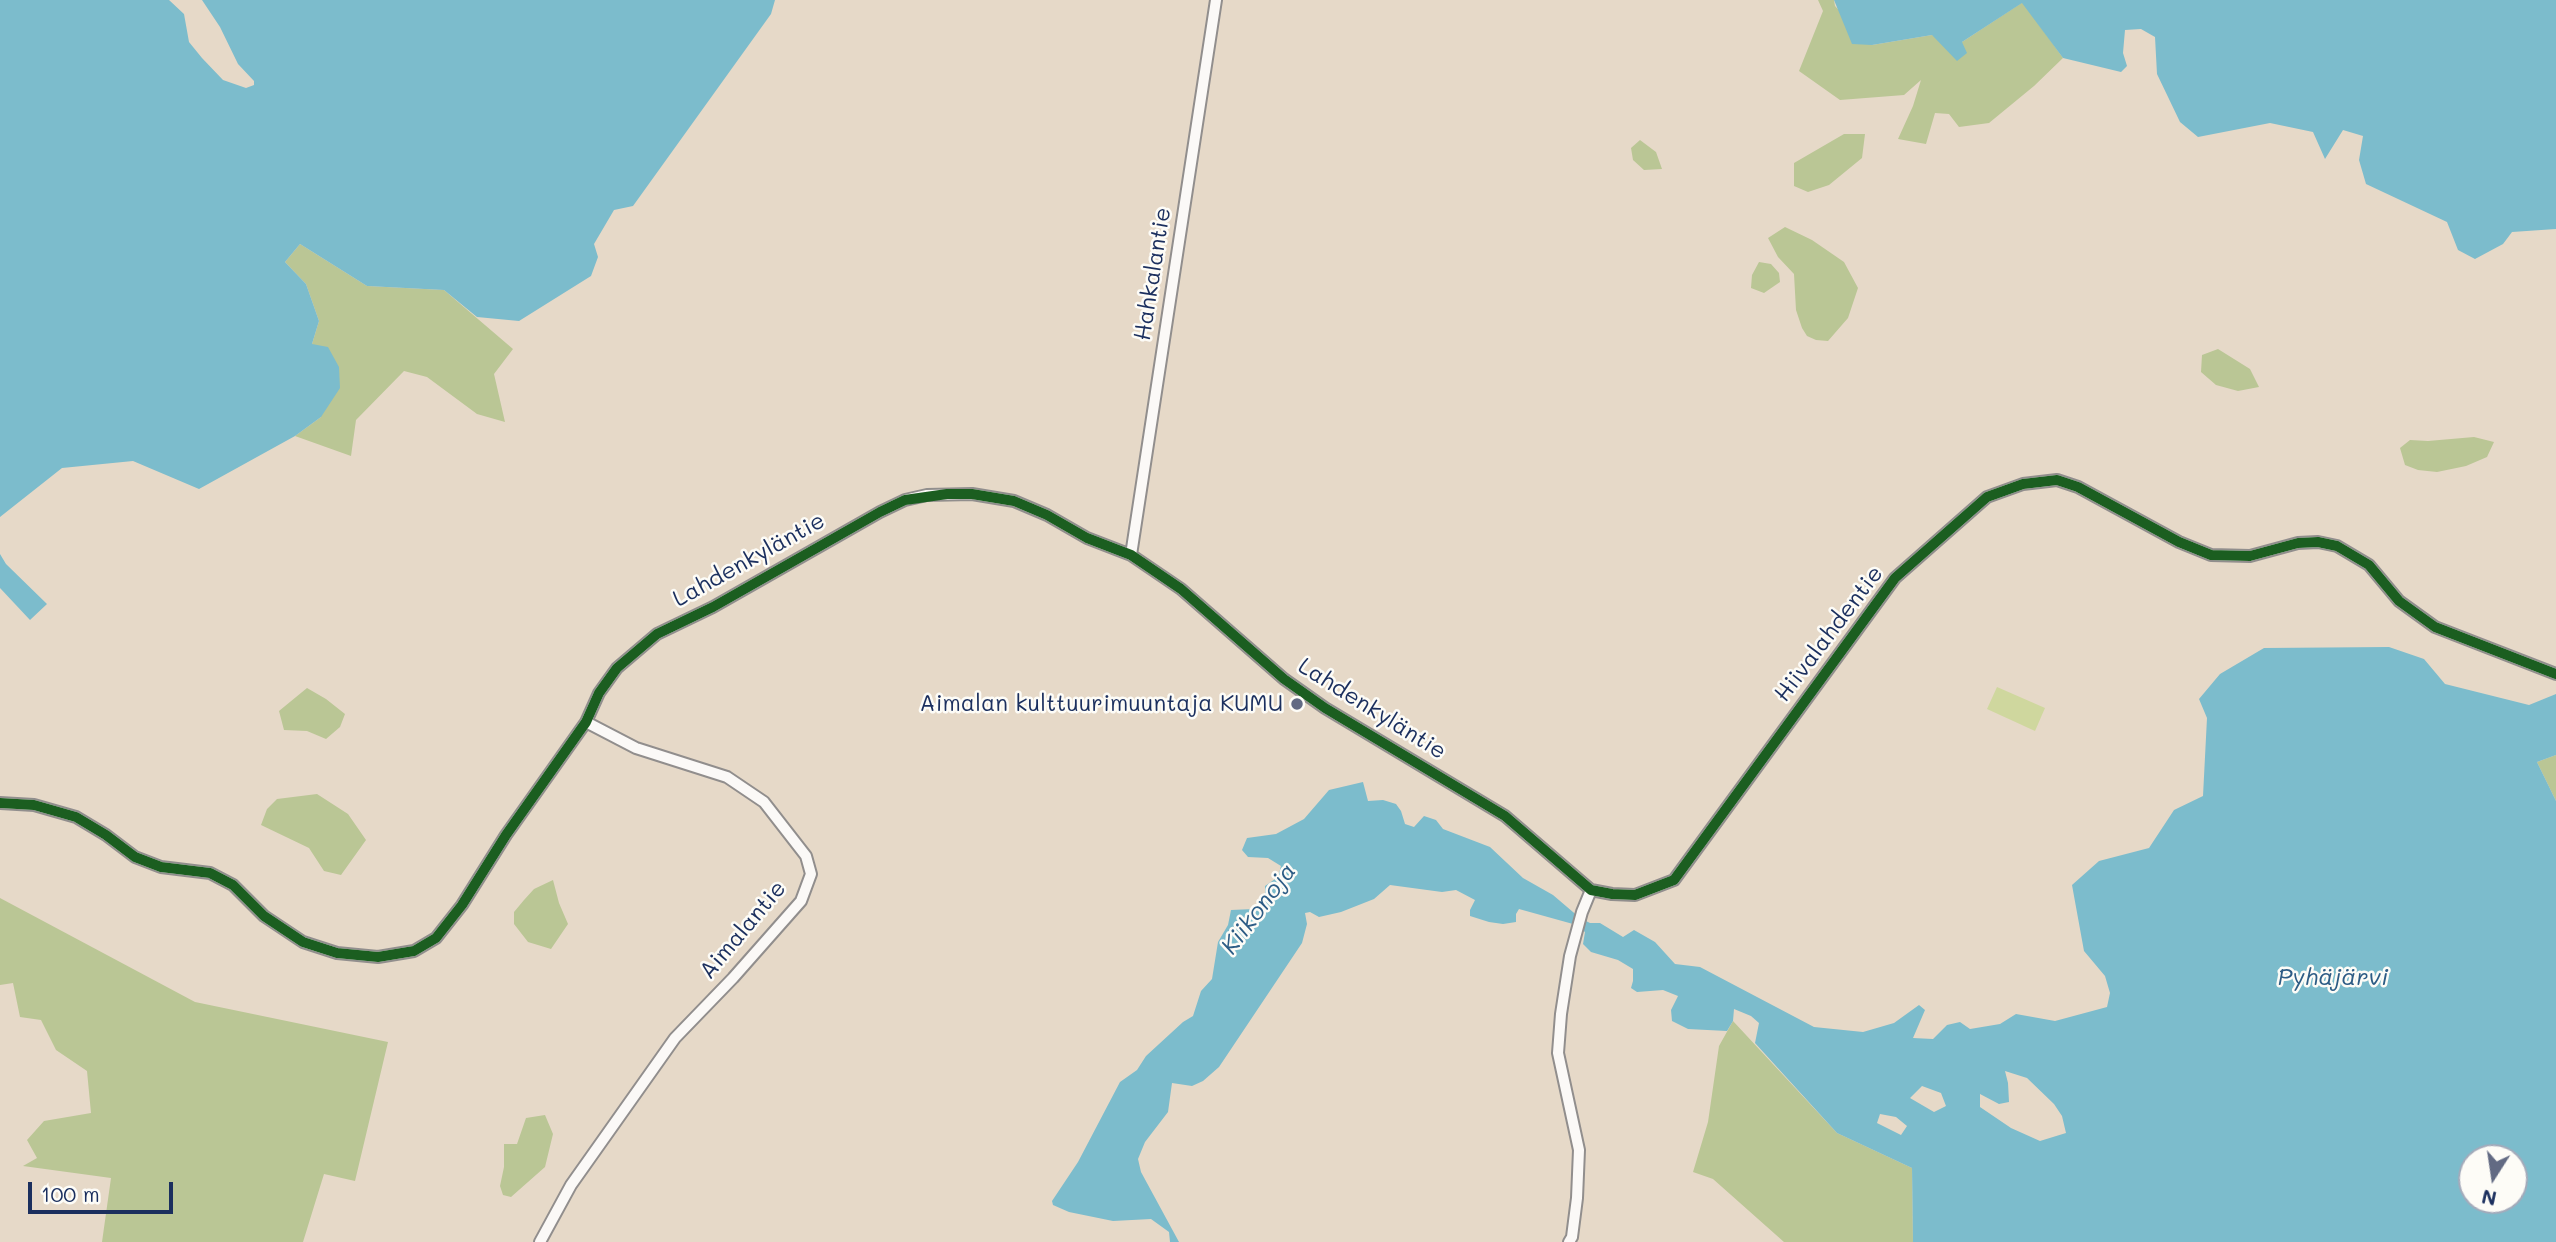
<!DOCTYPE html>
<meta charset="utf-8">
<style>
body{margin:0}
#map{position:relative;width:2556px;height:1242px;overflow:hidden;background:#e6d9c8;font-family:Mali,sans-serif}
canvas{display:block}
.north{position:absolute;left:2458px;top:1144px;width:70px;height:70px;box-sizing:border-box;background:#fdfcf7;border:2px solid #a3aaba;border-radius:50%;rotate:192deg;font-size:19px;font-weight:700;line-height:28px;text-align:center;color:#1b2f5e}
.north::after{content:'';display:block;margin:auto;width:24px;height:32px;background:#626a83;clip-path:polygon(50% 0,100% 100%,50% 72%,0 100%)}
.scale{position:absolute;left:28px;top:1182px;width:145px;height:32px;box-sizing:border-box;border:4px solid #1b2f5e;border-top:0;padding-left:9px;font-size:21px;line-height:24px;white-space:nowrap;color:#1b2f5e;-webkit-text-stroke:5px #fdfcf7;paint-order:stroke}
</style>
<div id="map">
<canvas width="2556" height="1242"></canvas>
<div class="north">N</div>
<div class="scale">100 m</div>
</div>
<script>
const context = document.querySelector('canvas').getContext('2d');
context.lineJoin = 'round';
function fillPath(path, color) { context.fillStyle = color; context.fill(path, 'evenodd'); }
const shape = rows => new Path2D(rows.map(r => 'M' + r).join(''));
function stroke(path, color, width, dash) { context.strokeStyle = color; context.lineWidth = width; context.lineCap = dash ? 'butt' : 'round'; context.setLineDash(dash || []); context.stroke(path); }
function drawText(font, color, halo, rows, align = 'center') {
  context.font = font + ' Mali,sans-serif'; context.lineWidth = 5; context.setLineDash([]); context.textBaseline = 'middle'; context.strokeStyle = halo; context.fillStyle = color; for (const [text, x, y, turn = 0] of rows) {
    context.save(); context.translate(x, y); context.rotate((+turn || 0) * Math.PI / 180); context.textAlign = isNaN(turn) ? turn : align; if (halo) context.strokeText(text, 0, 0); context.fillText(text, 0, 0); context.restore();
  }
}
fillPath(shape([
 [1997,687,2045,708,2035,731,1987,709]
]), '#cfd79e');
fillPath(shape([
 [1818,0,1834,0,1835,6,1872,45,1932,35,1962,42,2023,2,2063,58,2034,86,1989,123,1959,127,1949,114,1935,113,1926,144,1898,139,1913,106,1921,80,1904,95,1840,100,1799,71,1823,11],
 [1844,134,1865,134,1862,158,1829,185,1808,192,1794,186,1794,163],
 [1640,140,1656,152,1662,169,1644,170,1633,160,1631,148],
 [1785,227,1812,240,1844,262,1858,288,1848,318,1828,341,1816,340,1807,336,1802,328,1796,310,1794,274,1778,257,1768,238],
 [300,244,367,286,444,290,513,349,494,374,505,422,477,414,427,377,404,371,356,420,351,456,295,436,321,417,312,344,319,321,306,284,285,262],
 [1759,262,1771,264,1779,273,1780,282,1764,293,1751,288,1752,275],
 [2218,349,2250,369,2259,387,2238,391,2216,385,2201,372,2202,355],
 [2474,437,2494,442,2487,457,2466,466,2437,472,2418,470,2405,465,2400,448,2410,440,2428,441],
 [307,688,326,699,345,714,340,727,326,739,307,731,284,730,279,711],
 [2556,755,2556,801,2537,762],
 [317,794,348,814,366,840,341,875,324,871,309,848,261,825,267,809,277,799],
 [553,880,559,903,568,924,551,949,528,942,514,924,514,912,524,900,534,889],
 [0,898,195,1002,388,1042,355,1181,324,1174,303,1242,102,1242,111,1178,23,1166,37,1158,27,1140,44,1121,91,1113,87,1071,56,1050,41,1020,20,1017,13,983,0,985],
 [1733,1021,1837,1133,1912,1168,1913,1242,1784,1242,1713,1179,1693,1172,1708,1122,1719,1046],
 [545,1115,553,1134,545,1167,511,1197,503,1195,500,1186,504,1167,504,1144,517,1144,526,1118]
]), '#bac695');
fillPath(shape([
 [0,0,169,0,184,14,189,42,202,58,223,80,246,88,254,85,254,81,238,64,220,27,202,0,775,0,771,14,633,206,614,210,594,244,598,257,591,276,519,321,477,317,444,290,367,286,300,244,285,262,306,284,319,321,312,344,328,347,339,367,340,388,321,417,295,436,199,489,133,461,62,468,0,517],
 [1834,0,2556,0,2556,229,2512,232,2503,244,2475,259,2458,250,2447,222,2366,184,2359,160,2363,136,2343,130,2325,159,2313,132,2270,123,2198,137,2180,122,2157,74,2155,37,2141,29,2125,30,2123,53,2127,66,2121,72,2063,58,2022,3,1962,42,1967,53,1957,61,1932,35,1872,45,1852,44],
 [0,554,6,564,47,604,30,620,0,588],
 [2389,647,2424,659,2445,684,2529,705,2556,694,2556,755,2537,762,2556,801,2556,1242,1913,1242,1912,1168,1837,1133,1755,1043,1759,1023,1751,1016,1734,1009,1733,1021,1727,1031,1688,1029,1672,1021,1671,1010,1678,996,1663,990,1637,992,1631,988,1633,981,1633,969,1618,960,1591,952,1583,944,1585,932,1573,924,1519,909,1516,914,1516,922,1503,924,1489,922,1470,916,1470,910,1475,900,1456,890,1442,892,1390,885,1374,899,1341,912,1319,917,1310,912,1305,913,1307,924,1302,943,1219,1067,1203,1081,1192,1086,1172,1083,1168,1112,1145,1142,1138,1159,1141,1172,1179,1242,1170,1242,1169,1232,1151,1219,1113,1221,1069,1212,1053,1205,1052,1201,1078,1162,1120,1082,1137,1070,1146,1056,1183,1022,1193,1016,1201,991,1212,979,1218,942,1228,925,1231,910,1254,909,1265,906,1265,886,1278,877,1281,866,1268,858,1248,857,1242,850,1247,838,1276,834,1304,819,1329,790,1363,782,1368,801,1383,800,1396,804,1401,811,1405,824,1414,827,1424,816,1436,820,1443,829,1490,847,1523,878,1553,895,1580,918,1590,923,1600,923,1623,937,1634,930,1655,942,1675,964,1700,967,1814,1027,1863,1032,1894,1023,1919,1005,1925,1010,1913,1038,1933,1039,1947,1025,1960,1022,1970,1029,2000,1024,2016,1014,2055,1021,2107,1007,2110,993,2105,976,2084,951,2072,885,2099,861,2149,848,2174,810,2203,796,2207,718,2199,699,2220,674,2264,648],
 [2005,1071,2027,1078,2054,1104,2062,1116,2066,1133,2040,1141,2011,1128,1980,1107,1980,1094,1999,1104,2009,1102,2008,1083],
 [1922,1086,1941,1093,1946,1106,1934,1112,1910,1098],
 [1880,1114,1896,1117,1907,1126,1901,1135,1877,1123],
 [2472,1158,2514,1158,2514,1200,2472,1200]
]), '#7cbccc');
const minor = shape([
 [1131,555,1216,0],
 [0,803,34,805,76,817,106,835,135,857,161,867,210,873,233,885,264,916,303,942,337,953,378,957,414,951,436,938,462,905,506,835,586,722,599,693,617,668,657,634,713,607,880,512,905,500,927,495,972,494,1014,501,1047,515,1087,538,1131,555,1181,589,1284,679,1325,708,1505,816,1591,890],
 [1591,890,1612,894,1635,895,1674,880,1895,578,1987,497,2023,484,2057,480,2078,487,2179,542,2211,555,2250,556,2298,543,2318,542,2337,546,2369,565,2399,601,2435,627,2556,674],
 [540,1242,571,1185,675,1038,733,978,801,901,811,874,806,856,764,802,727,777,636,748,586,722],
 [1569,1242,1572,1237,1577,1198,1579,1150,1558,1053,1561,1014,1570,956,1582,912,1591,890]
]);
stroke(minor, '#918e8d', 14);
stroke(minor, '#fbf9f7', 10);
stroke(shape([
 [0,803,34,805,76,817,106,835,135,857,161,867,210,873,233,885,264,916,303,942,337,953,378,957,414,951,436,938,462,905,506,835,586,722,599,693,617,668,657,634,713,607,880,512,905,500,947,494,972,494,1014,501,1047,515,1087,538,1131,555,1181,589,1284,679,1325,708,1505,816,1591,890,1612,894,1635,895,1674,880,1895,578,1987,497,2023,484,2057,480,2078,487,2179,542,2211,555,2250,556,2298,543,2318,542,2337,546,2369,565,2399,601,2435,627,2556,674]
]), '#1b5e20', 10);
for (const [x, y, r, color] of [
 [1297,704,7,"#626a83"]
]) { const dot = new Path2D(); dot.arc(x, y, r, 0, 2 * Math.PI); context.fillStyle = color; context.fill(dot); stroke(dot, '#fdfcf7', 2.5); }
drawText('23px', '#1b2f5e', '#fdfcf7', [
 ["Hahkalantie",1153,274,-81],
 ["Lahdenkyläntie",749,560,-29],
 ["Hiivalahdentie",1829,634,-53],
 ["Lahdenkyläntie",1372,709,32],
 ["Aimalantie",743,930,-50]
]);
drawText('23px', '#1b2f5e', '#fdfcf7', [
 ["Aimalan kulttuurimuuntaja KUMU",1283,704]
], 'right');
drawText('italic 24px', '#2d5c85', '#fdfcf7', [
 ["Kiikonoja",1259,909,-53],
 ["Pyhäjärvi",2333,978]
]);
</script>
